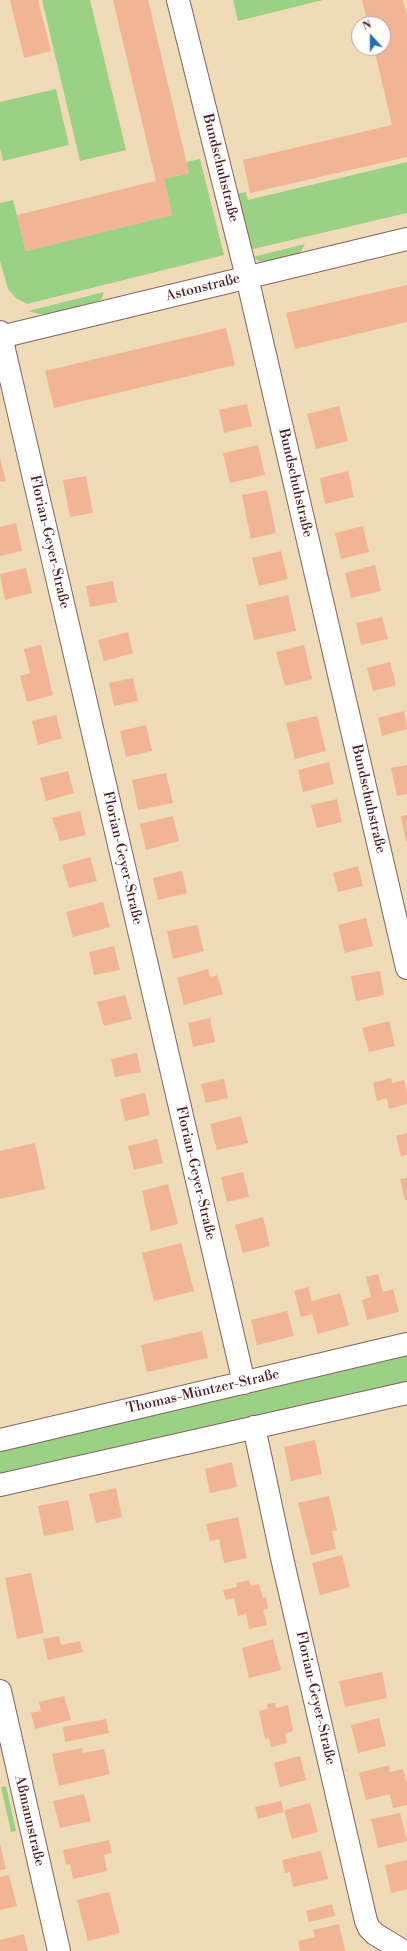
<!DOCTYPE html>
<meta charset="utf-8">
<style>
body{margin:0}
#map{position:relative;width:407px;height:1951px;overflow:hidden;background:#f0dbb9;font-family:"Libre Bodoni",serif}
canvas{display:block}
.north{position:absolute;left:351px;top:16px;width:40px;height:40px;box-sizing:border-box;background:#fdfcf7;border:1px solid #b5a4a5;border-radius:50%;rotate:339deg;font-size:11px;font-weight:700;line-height:16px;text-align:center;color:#4a1f2b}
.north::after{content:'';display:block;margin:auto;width:14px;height:18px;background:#1f6fb2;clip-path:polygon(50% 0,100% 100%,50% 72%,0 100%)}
</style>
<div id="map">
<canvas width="407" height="1951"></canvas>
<div class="north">N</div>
</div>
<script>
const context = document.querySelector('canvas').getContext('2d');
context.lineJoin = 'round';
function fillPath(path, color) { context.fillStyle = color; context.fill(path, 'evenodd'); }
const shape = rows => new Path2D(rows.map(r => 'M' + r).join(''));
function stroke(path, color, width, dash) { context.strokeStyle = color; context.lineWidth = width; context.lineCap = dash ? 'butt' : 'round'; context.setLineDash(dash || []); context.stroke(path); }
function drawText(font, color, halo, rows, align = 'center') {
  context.font = font + ' "Libre Bodoni",serif'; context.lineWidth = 3; context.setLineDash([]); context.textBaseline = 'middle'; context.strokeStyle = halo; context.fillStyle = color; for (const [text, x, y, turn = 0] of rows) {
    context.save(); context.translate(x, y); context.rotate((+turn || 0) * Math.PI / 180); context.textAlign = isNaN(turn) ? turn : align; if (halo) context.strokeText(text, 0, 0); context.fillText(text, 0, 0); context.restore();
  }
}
fillPath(shape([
 [42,0,90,0,126,150,80,161],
 [233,0,323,0,238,21],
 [56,89,69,145,3,161,0,148,0,102],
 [200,159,224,255,27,304,16,298,8,289,0,261,0,203,13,200,26,251,172,215,164,179,189,173,186,162],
 [407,162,407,213,249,250,236,194,246,192,248,200],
 [305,244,300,253,267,262,259,261,253,257],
 [104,292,101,300,51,314,39,314,28,311],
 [407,1354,407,1384,0,1477,0,1447],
 [6,1786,16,1831,11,1832,1,1787]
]), '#9ad184');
fillPath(shape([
 [10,0,38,0,51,51,24,58],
 [113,0,148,0,189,173,164,179,172,215,26,251,17,215,156,181],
 [362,0,403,0,407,16,407,157,250,193,243,160,392,125,374,48,383,48,383,24,368,24],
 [407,285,407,322,295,349,286,313],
 [226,328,235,365,54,408,45,371],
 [247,404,252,426,224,433,219,410],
 [339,406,348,441,316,449,307,414],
 [258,445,265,475,230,483,223,453],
 [0,459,6,481,0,482],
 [348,471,354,497,325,504,320,478],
 [86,476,93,513,70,517,63,480],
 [267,490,276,533,251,539,242,495],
 [16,523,22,551,0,556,0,527],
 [363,526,369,552,341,559,335,533],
 [281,551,288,579,259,586,252,558],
 [375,565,381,591,351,598,345,573],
 [26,568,32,593,5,600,0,574],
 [113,581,117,602,90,607,86,586],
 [288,595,296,631,254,640,246,605],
 [382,617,388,639,361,645,356,623],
 [128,632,133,653,104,661,98,640],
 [41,645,53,695,27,702,20,676,30,673,24,649],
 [304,645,312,679,285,686,276,652],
 [390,662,396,685,373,691,367,668],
 [133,678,138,701,114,706,109,683],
 [404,711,407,729,382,736,378,718],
 [56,715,62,738,38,745,32,721],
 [317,716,326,751,295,759,286,723],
 [146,725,152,751,126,757,120,731],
 [329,762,334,784,303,792,298,770],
 [407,765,407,794,397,796,391,768],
 [68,771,74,793,46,801,40,778],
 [166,773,173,803,138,810,132,780],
 [337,799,342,822,317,828,311,805],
 [80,811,86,835,60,841,52,818],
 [407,815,407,842,406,842,401,816],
 [173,816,179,841,146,850,140,824],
 [90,857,97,881,69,888,62,865],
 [358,866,363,886,338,892,333,873],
 [182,871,187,893,158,900,153,878],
 [103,902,110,927,73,937,66,912],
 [366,918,373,946,345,953,338,925],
 [197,925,204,951,173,959,167,931],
 [114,946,120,970,94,975,89,952],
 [208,969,210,977,217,975,223,994,184,1005,177,978],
 [380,971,384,995,356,1001,351,976],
 [125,995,132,1019,104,1026,97,1002],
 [210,1018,215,1042,193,1047,188,1023],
 [389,1021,395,1046,369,1052,362,1028],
 [137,1053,141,1072,115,1077,111,1059],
 [391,1078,392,1083,404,1080,407,1094,407,1104,389,1109,387,1098,377,1101,373,1083],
 [224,1079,228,1098,206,1103,201,1084],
 [145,1093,150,1115,125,1121,120,1099],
 [241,1116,248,1143,217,1150,210,1124],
 [407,1133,407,1155,401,1156,396,1136],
 [157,1139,163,1163,134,1170,128,1146],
 [35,1143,45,1189,0,1199,0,1151],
 [243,1172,249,1197,227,1202,221,1177],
 [407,1178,407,1200,405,1200,400,1179],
 [168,1184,178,1224,151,1231,142,1191],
 [263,1217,270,1246,243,1253,235,1225],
 [181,1243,194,1291,154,1301,142,1253],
 [378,1274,383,1292,393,1289,399,1312,367,1320,362,1300,371,1297,366,1277],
 [308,1287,312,1301,340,1293,349,1325,318,1334,312,1314,301,1317,294,1291],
 [287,1311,294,1336,257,1345,251,1320],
 [202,1331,208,1358,147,1372,141,1345],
 [315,1440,322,1474,291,1481,284,1447],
 [232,1462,237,1487,210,1493,205,1469],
 [116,1488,122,1517,96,1523,89,1494],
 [329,1496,337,1530,332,1531,336,1549,311,1555,298,1503],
 [68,1500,74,1530,44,1536,38,1506],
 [238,1517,247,1558,224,1563,219,1539,210,1541,206,1524],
 [342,1555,350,1587,320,1595,312,1563],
 [31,1573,44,1633,17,1639,5,1578],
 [249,1580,251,1586,259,1584,263,1598,266,1597,268,1609,263,1610,267,1625,249,1629,246,1614,238,1616,234,1598,226,1600,223,1590,237,1587,236,1583],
 [59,1636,61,1645,80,1641,83,1652,48,1660,43,1639],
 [273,1639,281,1670,249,1678,242,1648],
 [382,1672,387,1698,345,1707,339,1681],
 [64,1696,71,1720,35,1729,31,1713,41,1711,39,1702],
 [275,1703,276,1708,288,1705,293,1731,285,1734,287,1743,271,1747,269,1738,265,1739,259,1711,268,1709,267,1704],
 [379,1718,386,1746,358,1753,351,1725],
 [106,1719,109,1733,65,1742,63,1727],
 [82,1748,83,1753,104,1749,110,1774,59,1786,52,1754],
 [300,1756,306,1780,280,1787,274,1763],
 [389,1765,390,1772,403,1769,407,1785,407,1805,393,1808,390,1794,366,1800,359,1773],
 [84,1794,91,1821,60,1828,53,1801],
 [281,1801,284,1812,258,1819,255,1807],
 [310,1803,318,1832,292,1839,284,1810],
 [400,1813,407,1841,378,1848,371,1819],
 [109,1840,112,1853,104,1855,107,1871,73,1879,70,1864,66,1865,63,1850],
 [0,1844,6,1869,0,1870],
 [321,1851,328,1879,293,1887,290,1872,285,1873,282,1860],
 [407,1860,407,1889,391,1893,385,1865],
 [9,1875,17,1906,0,1910,0,1877],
 [109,1892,120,1933,88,1941,77,1900],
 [332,1904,335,1916,309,1922,306,1911],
 [339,1924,345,1951,300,1951,298,1941,315,1937,313,1930],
 [24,1934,28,1951,0,1951,0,1940]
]), '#f1b494');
const minor = shape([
 [178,0,247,277,407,968],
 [0,332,244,1383],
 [0,337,407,239],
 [254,1427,282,1558,366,1921,369,1928,375,1934,403,1951],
 [0,1440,407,1344],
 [0,1485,407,1393],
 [0,1691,59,1951]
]);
stroke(minor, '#84615d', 24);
stroke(minor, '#fff', 22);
drawText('14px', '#4a1f2b', '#fdfcf7', [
 ["Bundschuhstraße",220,168,76],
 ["Astonstraße",203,288,-14],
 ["Bundschuhstraße",295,483,77],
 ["Florian-Geyer-Straße",49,542,77],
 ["Bundschuhstraße",368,799,77],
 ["Florian-Geyer-Straße",122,858,77],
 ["Florian-Geyer-Straße",195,1173,77],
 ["Thomas-Müntzer-Straße",203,1392,-13],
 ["Florian-Geyer-Straße",315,1698,77],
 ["Aßmannstraße",29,1821,77]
]);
</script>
